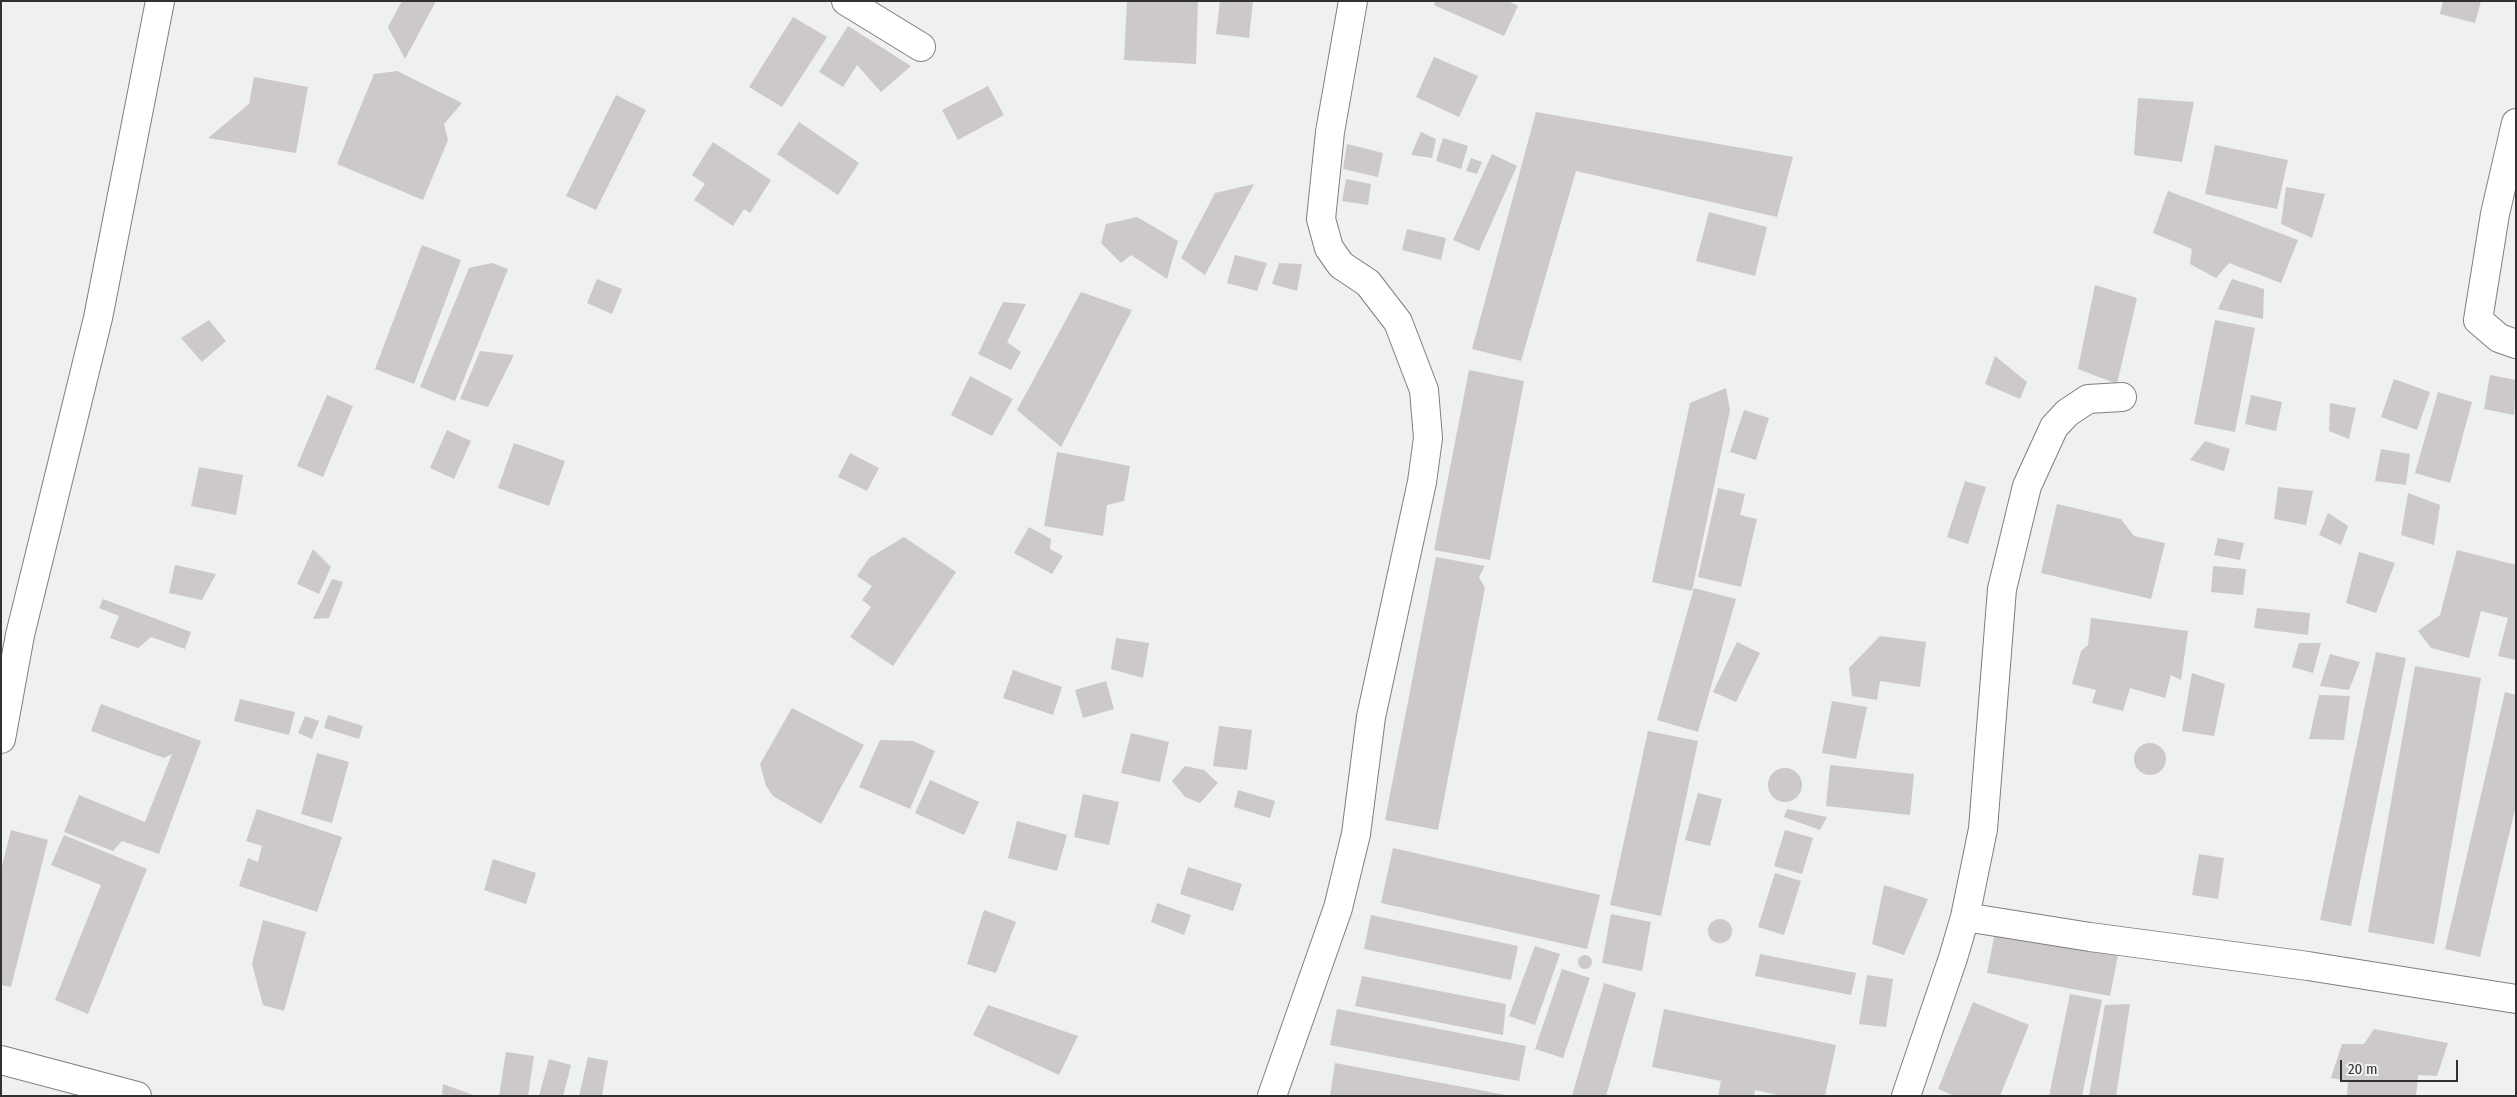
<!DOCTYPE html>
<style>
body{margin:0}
#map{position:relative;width:2517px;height:1097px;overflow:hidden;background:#eff0f2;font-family:"Fira Sans Condensed",sans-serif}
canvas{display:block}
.frame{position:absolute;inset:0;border:2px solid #303132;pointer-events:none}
.scale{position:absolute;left:2340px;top:1060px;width:118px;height:22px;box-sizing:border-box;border:2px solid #303132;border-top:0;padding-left:6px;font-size:15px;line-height:18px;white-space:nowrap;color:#303132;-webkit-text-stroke:4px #eff0f2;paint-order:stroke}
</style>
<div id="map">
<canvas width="2517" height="1097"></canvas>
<div class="frame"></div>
<div class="scale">20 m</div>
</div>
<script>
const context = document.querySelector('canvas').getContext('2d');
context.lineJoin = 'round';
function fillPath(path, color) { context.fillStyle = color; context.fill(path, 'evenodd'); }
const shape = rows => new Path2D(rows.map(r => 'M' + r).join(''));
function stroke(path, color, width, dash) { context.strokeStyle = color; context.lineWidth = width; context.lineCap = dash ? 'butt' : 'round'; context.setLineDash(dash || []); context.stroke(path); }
fillPath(shape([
 [402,1,436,1,405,59,388,27],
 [1127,1,1198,1,1196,64,1124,60],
 [1220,1,1253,1,1249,38,1216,34],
 [1435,1,1508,1,1518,6,1504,36,1434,5],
 [2443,1,2481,1,2475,23,2440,14],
 [793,17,827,37,782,107,749,87],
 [848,26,911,66,881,92,857,65,843,87,819,72],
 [1434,57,1478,76,1459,117,1416,97],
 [397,71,462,103,444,124,448,140,423,200,337,164,374,74],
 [254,77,308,87,296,153,208,138,249,104],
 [988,86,1004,115,958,140,942,110],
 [616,95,646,110,596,210,566,196],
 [2138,98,2194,102,2182,162,2134,155],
 [1536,112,1793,157,1777,217,1576,171,1521,361,1472,349],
 [799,122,859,163,838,195,777,154],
 [1421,132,1436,139,1432,158,1411,155],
 [1443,138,1468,146,1461,169,1436,161],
 [713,142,771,180,750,213,744,209,733,226,694,200,705,184,692,175],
 [1347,144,1383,153,1378,177,1343,169],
 [2215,145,2288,160,2277,209,2205,194],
 [1492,154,1517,166,1479,251,1453,240],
 [1471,158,1482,162,1477,174,1466,171],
 [1346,179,1371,184,1368,205,1342,201],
 [1254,184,1205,275,1181,258,1215,193],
 [2286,187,2325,194,2312,238,2281,224],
 [2168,191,2298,240,2281,283,2229,263,2216,278,2190,264,2192,249,2153,233],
 [1709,212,1767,227,1755,276,1696,261],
 [1137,217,1178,241,1167,279,1131,255,1121,263,1101,243,1106,224],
 [1407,229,1446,238,1441,260,1402,250],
 [422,245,461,260,414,384,375,369],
 [1235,255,1267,263,1257,291,1227,283],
 [492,263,508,269,455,401,420,387,469,268],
 [1279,263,1302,264,1297,291,1272,284],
 [597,279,622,289,612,314,587,303],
 [2232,279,2264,289,2263,319,2218,309],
 [2095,285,2137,298,2117,384,2078,369],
 [1081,292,1132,310,1061,447,1017,410],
 [1003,302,1026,304,1007,342,1021,352,1011,370,978,354],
 [209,320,226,341,202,362,181,338],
 [2215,320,2255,328,2235,432,2194,424],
 [480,351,514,355,488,407,460,399],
 [1995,356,2027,382,2020,399,1985,384],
 [1469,370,1524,381,1490,560,1434,550],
 [2490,375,2516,380,2514,415,2484,409],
 [970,376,1013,399,992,436,951,415],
 [2394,379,2430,392,2417,430,2381,417],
 [1726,388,1730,410,1692,591,1652,582,1690,403],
 [2438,392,2472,402,2450,483,2415,473],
 [327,395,353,406,323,477,297,466],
 [2251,395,2282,402,2276,431,2245,424],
 [2330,403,2356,408,2349,439,2329,431],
 [1744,410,1769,418,1756,460,1730,452],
 [447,430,471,441,454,479,430,468],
 [2205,441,2230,449,2224,471,2190,460],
 [514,443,565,461,549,506,498,488],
 [2381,449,2410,454,2406,485,2375,481],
 [1057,452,1130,466,1124,501,1107,505,1103,536,1044,526],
 [850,453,879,468,867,491,838,477],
 [199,467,243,475,236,515,191,506],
 [1965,481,1986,487,1968,544,1947,537],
 [2278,487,2313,491,2306,525,2274,519],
 [1718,488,1745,494,1740,515,1757,519,1741,587,1698,577],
 [2408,493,2440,505,2434,545,2401,535],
 [2057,504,2121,519,2134,536,2165,543,2151,599,2041,573],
 [2328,513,2348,526,2341,545,2319,535],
 [1029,527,1051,539,1050,549,1063,556,1052,574,1014,553],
 [904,537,956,572,893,666,850,637,871,607,862,600,872,586,857,576,869,558],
 [2218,538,2244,543,2240,560,2214,555],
 [313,549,331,567,319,594,297,584],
 [2457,550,2516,565,2516,660,2498,656,2508,618,2481,611,2469,658,2431,648,2418,631,2440,615],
 [2359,552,2395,563,2376,613,2346,603],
 [1436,557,1485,566,1479,577,1485,588,1438,830,1385,820],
 [175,565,216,574,202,600,169,593],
 [2213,566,2246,569,2243,595,2211,592],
 [332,579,343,582,329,618,313,619],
 [1694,588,1736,599,1698,732,1657,720],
 [103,599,191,632,185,649,151,637,138,648,110,638,119,616,99,608],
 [2257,608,2310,613,2308,635,2254,628],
 [2091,618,2188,631,2181,680,2171,675,2165,698,2130,688,2123,711,2092,703,2096,690,2072,684,2081,651,2088,645],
 [1880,636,1926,642,1920,687,1880,681,1877,700,1852,696,1849,668],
 [1116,638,1149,643,1143,678,1111,669],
 [1737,642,1760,653,1736,702,1713,692],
 [2299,643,2321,643,2313,673,2292,667],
 [2376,652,2406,658,2351,926,2320,920],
 [2330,654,2360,662,2349,690,2320,686],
 [2415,666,2481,678,2434,944,2368,932],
 [1013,670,1062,687,1053,715,1003,698],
 [2192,673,2225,684,2214,736,2182,731],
 [1106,681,1114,709,1083,718,1075,690],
 [2505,692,2516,695,2516,805,2480,957,2445,949],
 [2319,695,2350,696,2344,740,2309,739],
 [240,699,295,712,289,735,234,721],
 [1832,701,1867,707,1856,759,1822,753],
 [101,704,201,741,159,854,122,841,113,851,64,832,79,795,145,822,172,754,164,758,91,731],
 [792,708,864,745,821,824,773,796,766,786,760,764],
 [328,715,363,726,359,739,324,728],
 [305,716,319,721,312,739,298,733],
 [1219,726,1252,730,1247,770,1213,766],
 [1648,731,1698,741,1661,916,1610,905],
 [1131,733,1169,742,1160,782,1121,773],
 [880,740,913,741,935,751,910,809,859,787],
 '2134 759a16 16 0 1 1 32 0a16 16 0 1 1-32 0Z',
 [317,753,349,762,332,823,301,814],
 [1830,765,1914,774,1910,815,1826,806],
 [1185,766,1204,770,1218,783,1200,803,1185,797,1172,781],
 '1768 785a17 17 0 1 1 34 0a17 17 0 1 1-34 0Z',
 [930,780,979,802,964,835,915,813],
 [1238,790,1275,801,1270,818,1234,807],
 [1698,793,1722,799,1710,846,1685,840],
 [1083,794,1119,802,1109,845,1074,837],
 [257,809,342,837,317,912,239,886,248,858,258,862,262,846,246,841],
 [1787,809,1827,817,1820,830,1784,817],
 [1017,821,1067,835,1057,871,1008,858],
 [11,830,48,840,11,987,1,985,1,870],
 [1785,830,1813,838,1802,874,1774,866],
 [64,835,147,869,88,1014,55,1000,101,885,51,865],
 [1393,848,1600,895,1587,949,1381,903],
 [2199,854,2224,858,2218,899,2192,895],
 [493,859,536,873,526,904,484,890],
 [1188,867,1242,884,1233,911,1180,894],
 [1775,873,1801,881,1784,935,1758,927],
 [1884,885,1928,899,1904,955,1872,944],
 [1157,903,1191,915,1184,935,1151,922],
 [984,910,1016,922,996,973,967,964],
 [1611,914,1651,922,1642,971,1602,963],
 [1371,915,1518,946,1511,980,1364,949],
 '1708 931a12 12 0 1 1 24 0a12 12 0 1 1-24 0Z',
 [263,920,306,932,284,1011,263,1005,252,964],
 [1995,932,2118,955,2110,996,1987,973],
 [1535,946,1560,954,1535,1025,1509,1016],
 [1760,954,1856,973,1851,995,1755,976],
 '1578 962a7 7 0 1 1 14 0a7 7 0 1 1-14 0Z',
 [1562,969,1590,978,1563,1058,1535,1049],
 [1867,975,1893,979,1886,1027,1859,1024],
 [1362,976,1506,1004,1503,1035,1355,1006],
 [1604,983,1636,993,1606,1096,1572,1096],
 [2070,994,2102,1000,2082,1096,2049,1096],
 [1973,1002,2029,1025,2000,1096,1955,1096,1938,1089],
 [2130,1004,2116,1096,2089,1096,2105,1005],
 [988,1005,1078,1036,1059,1075,973,1035],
 [1337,1009,1526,1046,1519,1081,1330,1045],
 [1664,1009,1836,1045,1825,1096,1782,1096,1755,1090,1754,1096,1718,1096,1721,1081,1652,1067],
 [2374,1029,2448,1043,2437,1076,2418,1075,2416,1096,2347,1096,2348,1081,2331,1078,2342,1044,2364,1044],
 [506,1052,534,1056,528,1096,499,1096],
 [588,1057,608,1061,602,1096,579,1096],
 [549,1059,571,1065,563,1096,539,1096],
 [1335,1063,1506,1095,1506,1096,1330,1096],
 [443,1084,476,1096,442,1096]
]), '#ccc9c8');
const minor = shape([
 [846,1,921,47],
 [2516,123,2495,214,2478,320,2499,338,2516,344],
 [1,739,20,635,98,318,160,1],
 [1965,917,1983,829,2002,589,2027,486,2054,427,2067,413,2088,399,2122,397],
 [1,1060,137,1096],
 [1272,1096,1338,908,1356,834,1371,717,1422,482,1428,438,1424,390,1398,322,1368,283,1341,265,1329,248,1321,219,1330,132,1353,1],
 [1906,1096,1953,958,1965,917,2090,937,2308,966,2516,999]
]);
stroke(minor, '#7e7f81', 30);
stroke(minor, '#fff', 28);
</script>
